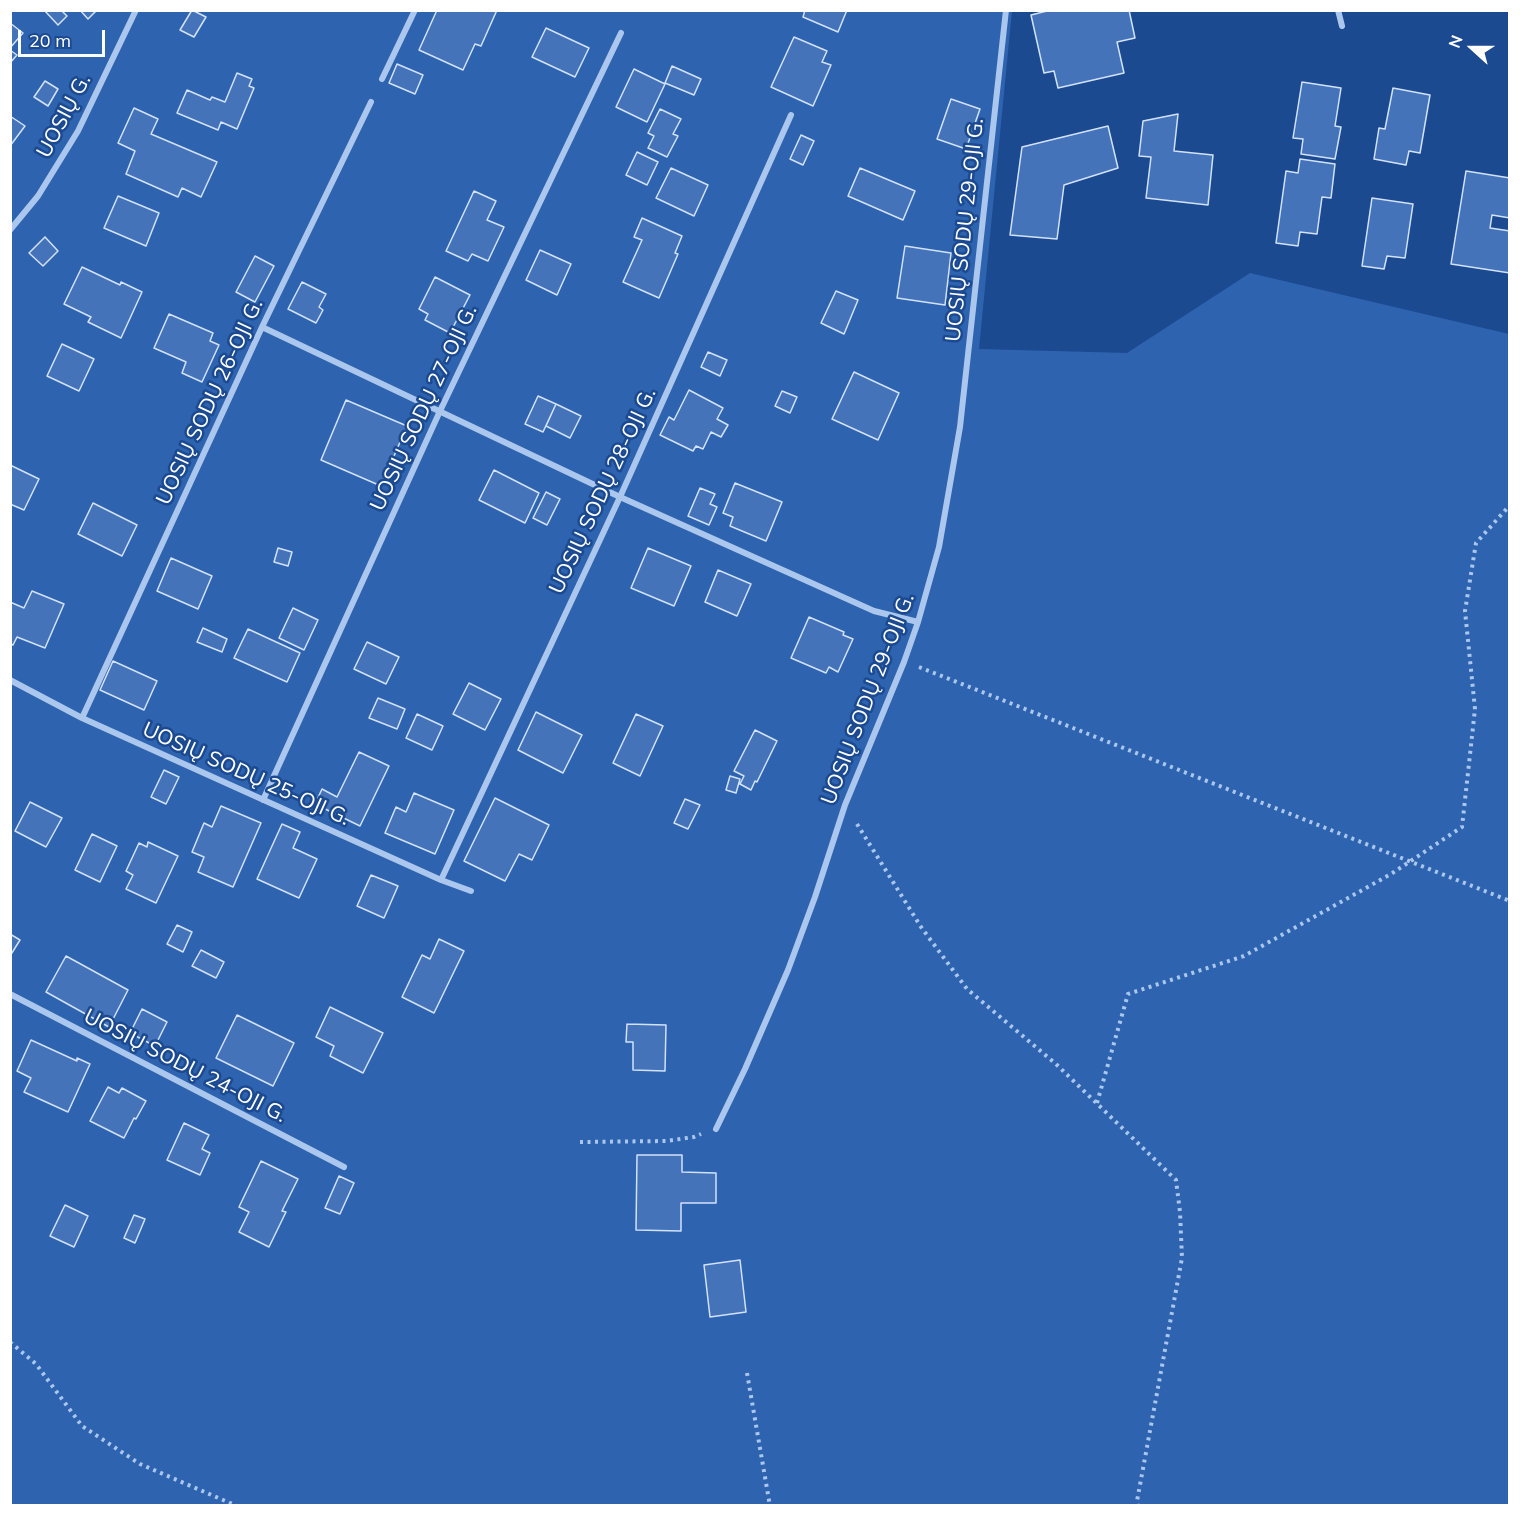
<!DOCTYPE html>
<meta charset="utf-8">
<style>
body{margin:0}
#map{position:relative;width:1520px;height:1516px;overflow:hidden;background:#1b4a91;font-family:Mulish,sans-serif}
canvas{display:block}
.frame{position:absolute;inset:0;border:12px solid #fff;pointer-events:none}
.north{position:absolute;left:1442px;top:18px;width:60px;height:60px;-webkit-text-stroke:4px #1b4a91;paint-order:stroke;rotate:291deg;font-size:16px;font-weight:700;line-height:24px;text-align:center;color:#fff}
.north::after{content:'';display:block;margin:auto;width:21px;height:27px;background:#fff;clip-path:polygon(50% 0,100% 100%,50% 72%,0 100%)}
.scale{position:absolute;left:18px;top:30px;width:87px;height:27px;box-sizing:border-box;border:3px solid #fff;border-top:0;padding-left:8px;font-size:18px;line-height:21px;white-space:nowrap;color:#fff;-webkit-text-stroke:4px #1b4a91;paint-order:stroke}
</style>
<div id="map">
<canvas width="1520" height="1516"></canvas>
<div class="frame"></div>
<div class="north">N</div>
<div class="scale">20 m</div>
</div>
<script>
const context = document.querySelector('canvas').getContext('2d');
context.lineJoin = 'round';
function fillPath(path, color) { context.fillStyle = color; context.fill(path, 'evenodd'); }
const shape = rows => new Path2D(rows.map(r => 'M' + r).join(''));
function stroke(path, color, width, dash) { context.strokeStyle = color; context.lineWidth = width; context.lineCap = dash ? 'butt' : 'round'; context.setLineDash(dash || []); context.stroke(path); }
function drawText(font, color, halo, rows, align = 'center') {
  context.font = font + ' Mulish,sans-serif'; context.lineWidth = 5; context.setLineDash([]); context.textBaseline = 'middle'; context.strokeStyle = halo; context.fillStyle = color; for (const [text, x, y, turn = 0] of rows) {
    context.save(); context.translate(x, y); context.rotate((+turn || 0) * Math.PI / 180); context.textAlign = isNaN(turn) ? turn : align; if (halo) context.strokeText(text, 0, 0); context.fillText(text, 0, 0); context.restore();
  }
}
fillPath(shape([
 [10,11,1012,11,979,349,1127,353,1250,273,1509,334,1509,1505,11,1505]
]), '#2e63af');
const building = shape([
 [44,10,61,10,67,16,58,25,44,10],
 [80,10,97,10,88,19,80,10],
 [192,10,206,17,194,37,180,30,192,10],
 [437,10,497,10,481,46,475,44,463,70,419,50,437,10],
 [805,10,847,10,838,32,803,17,805,10],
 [1051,10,1129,10,1135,38,1117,42,1124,73,1058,88,1054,71,1044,73,1031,15,1051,10],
 [10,23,23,33,10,48,10,23],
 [546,28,589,48,575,77,532,57,546,28],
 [794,37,827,51,822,62,831,65,813,106,771,87,794,37],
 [10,50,17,55,10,63,10,50],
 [397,64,423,75,415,94,389,83,397,64],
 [672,66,701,79,694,95,665,83,672,66],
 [634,69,665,84,647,122,616,107,634,69],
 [237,73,252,79,249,86,254,88,237,129,221,122,218,130,177,113,187,90,210,100,212,97,225,102,237,73],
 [45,81,58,89,48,106,34,97,45,81],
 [1302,82,1341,88,1335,126,1341,127,1335,159,1301,154,1303,139,1293,138,1302,82],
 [1393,88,1430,95,1420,153,1409,151,1406,165,1374,159,1379,128,1385,129,1393,88],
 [951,99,980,109,966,149,937,139,951,99],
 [134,108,158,119,151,134,217,162,201,197,182,188,178,197,126,174,135,151,118,143,134,108],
 [660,109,681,119,673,134,678,136,667,157,648,148,654,136,648,133,660,109],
 [1178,114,1174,151,1213,155,1208,205,1146,198,1151,157,1139,156,1143,121,1178,114],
 [10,116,25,126,10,146,10,116],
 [1108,126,1118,168,1064,185,1057,239,1010,235,1022,147,1108,126],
 [801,135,814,141,803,165,790,159,801,135],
 [637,152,658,162,647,185,626,175,637,152],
 [1300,159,1335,164,1331,198,1322,197,1317,234,1300,232,1298,246,1276,243,1286,171,1298,173,1300,159],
 [671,168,708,185,694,216,656,198,671,168],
 [860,168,915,191,903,220,848,196,860,168],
 [1466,171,1510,178,1510,218,1492,215,1490,228,1510,231,1510,273,1451,264,1466,171],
 [474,191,496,201,487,220,504,227,488,261,472,254,468,261,446,251,474,191],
 [118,196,159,213,146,246,104,228,118,196],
 [1372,198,1413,204,1405,258,1387,256,1384,269,1362,266,1372,198],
 [642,218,682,236,675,253,678,254,659,298,623,282,642,240,634,237,642,218],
 [45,237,58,251,43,266,29,253,45,237],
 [905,246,951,253,945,305,897,298,905,246],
 [540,250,571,264,557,295,526,280,540,250],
 [255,256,274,266,255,302,236,292,255,256],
 [82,267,120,285,121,282,142,292,121,338,88,322,91,317,64,304,82,267],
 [435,277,470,295,450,333,425,320,428,314,419,309,435,277],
 [302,282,326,294,319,307,323,310,316,323,288,309,302,282],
 [836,291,858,300,844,334,821,323,836,291],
 [169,314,213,333,210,341,219,345,202,382,182,373,186,362,154,348,169,314],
 [62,344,94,359,79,391,47,376,62,344],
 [708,352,727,360,720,376,701,367,708,352],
 [854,372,899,393,878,440,832,419,854,372],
 [689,390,723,408,717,419,728,425,721,437,711,432,703,449,696,446,693,451,660,435,669,417,674,420,689,390],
 [782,391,797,397,790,413,775,406,782,391],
 [538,396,556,404,543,432,525,424,538,396],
 [346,400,407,426,381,486,321,460,346,400],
 [556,404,581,416,570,438,546,426,556,404],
 [10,465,39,479,24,510,10,504,10,465],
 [494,470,539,493,525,523,479,500,494,470],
 [735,483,782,502,766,541,730,526,733,517,723,513,735,483],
 [700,488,715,494,710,504,717,507,709,525,688,516,700,488],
 [546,492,560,499,547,525,533,518,546,492],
 [93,503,137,525,122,556,78,534,93,503],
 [278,548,292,552,288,566,274,562,278,548],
 [648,548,691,566,674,606,631,588,648,548],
 [171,558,212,576,198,609,157,591,171,558],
 [718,570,751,584,737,616,705,602,718,570],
 [32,591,64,604,45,648,17,637,13,645,10,644,10,602,24,608,32,591],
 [293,608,318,620,304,650,279,638,293,608],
 [809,617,844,632,843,635,853,639,838,672,829,667,826,673,791,658,809,617],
 [203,628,227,639,222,652,197,642,203,628],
 [248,629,300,653,287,682,234,658,248,629],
 [367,642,399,657,386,684,354,669,367,642],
 [113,661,157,681,144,710,100,690,113,661],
 [469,683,501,699,485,730,453,714,469,683],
 [378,698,405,709,397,729,369,718,378,698],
 [536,712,582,735,563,773,518,750,536,712],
 [417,714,443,726,432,750,406,738,417,714],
 [636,714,663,726,640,776,613,763,636,714],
 [755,730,777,741,757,782,755,781,751,790,740,784,744,776,734,771,755,730],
 [359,752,389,766,360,826,315,804,322,789,337,797,359,752],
 [164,770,179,777,166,804,151,797,164,770],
 [730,776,740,779,736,793,726,790,730,776],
 [414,793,454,810,435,854,385,833,396,807,406,812,414,793],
 [495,798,549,825,532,860,519,854,505,881,464,861,495,798],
 [685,799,700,805,688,829,674,823,685,799],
 [30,802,62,818,46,847,15,831,30,802],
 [221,806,261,823,233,887,198,872,204,857,192,852,204,823,212,827,221,806],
 [282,824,300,832,293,848,317,859,299,898,257,879,282,824],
 [92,834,117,846,100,882,75,870,92,834],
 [148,842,178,856,156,903,126,889,133,875,126,871,139,843,147,847,148,842],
 [371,875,398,886,384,918,357,906,371,875],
 [177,925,192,932,183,952,167,944,177,925],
 [10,934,20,940,10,956,10,934],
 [439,939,464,951,434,1013,402,997,422,955,430,959,439,939],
 [201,950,224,962,216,978,192,966,201,950],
 [66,956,128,990,109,1027,46,992,66,956],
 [330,1007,383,1033,363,1073,330,1056,334,1046,316,1037,330,1007],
 [142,1009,167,1022,155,1046,130,1033,142,1009],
 [237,1015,294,1043,273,1086,216,1058,237,1015],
 [627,1024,666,1025,665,1071,633,1070,633,1042,626,1042,627,1024],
 [31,1040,77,1061,77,1058,90,1064,68,1112,24,1092,31,1078,17,1071,31,1040],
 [108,1087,119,1093,122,1088,146,1101,136,1119,134,1118,124,1138,90,1121,108,1087],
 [184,1123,209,1135,202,1149,210,1153,200,1175,167,1160,184,1123],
 [637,1155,682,1155,682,1172,716,1173,716,1203,681,1203,681,1231,636,1230,637,1155],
 [261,1161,298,1179,282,1211,286,1212,269,1247,239,1232,249,1212,239,1207,261,1161],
 [339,1176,354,1183,340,1214,325,1208,339,1176],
 [65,1205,88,1216,74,1247,50,1236,65,1205],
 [134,1215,145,1219,135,1243,124,1238,134,1215],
 [740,1260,746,1312,710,1317,704,1265,740,1260]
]);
fillPath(building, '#4473b9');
stroke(building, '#d2e2fa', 1.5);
stroke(shape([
 [919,667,1510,901],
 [857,824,921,927,967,989,1056,1064,1176,1180,1180,1212,1182,1258,1137,1501,1138,1506],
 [1097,1103,1128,994,1244,956,1391,874,1462,827,1475,709,1465,611,1476,543,1510,505],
 [580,1142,666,1141,694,1137,701,1134],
 [10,1342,36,1364,82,1426,140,1464,237,1506],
 [747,1373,770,1506]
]), '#abc7ee', 4, [3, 4.5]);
stroke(shape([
 [1338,10,1342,26],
 [382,79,415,10],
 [10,230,38,196,78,131,136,10],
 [262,327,620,497,874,611,918,622],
 [10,680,82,718,441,880,471,891],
 [82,718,262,327,371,102],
 [263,800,440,411,621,33],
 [441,880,620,497,791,115],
 [10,994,344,1167],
 [716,1129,745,1069,788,970,815,897,845,805,904,662,918,622,939,547,960,427,1006,10]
]), '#abc7ee', 6);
drawText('21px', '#fff', '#1b4a91', [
 ["UOSIŲ G.",64,116,-62],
 ["UOSIŲ SODŲ 29-OJI G.",965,230,-84],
 ["UOSIŲ SODŲ 26-OJI G.",210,402,-65],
 ["UOSIŲ SODŲ 27-OJI G.",424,408,-65],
 ["UOSIŲ SODŲ 28-OJI G.",603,491,-65],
 ["UOSIŲ SODŲ 29-OJI G.",868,699,-69],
 ["UOSIŲ SODŲ 25-OJI G.",246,774,24],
 ["UOSIŲ SODŲ 24-OJI G.",185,1066,27]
]);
</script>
